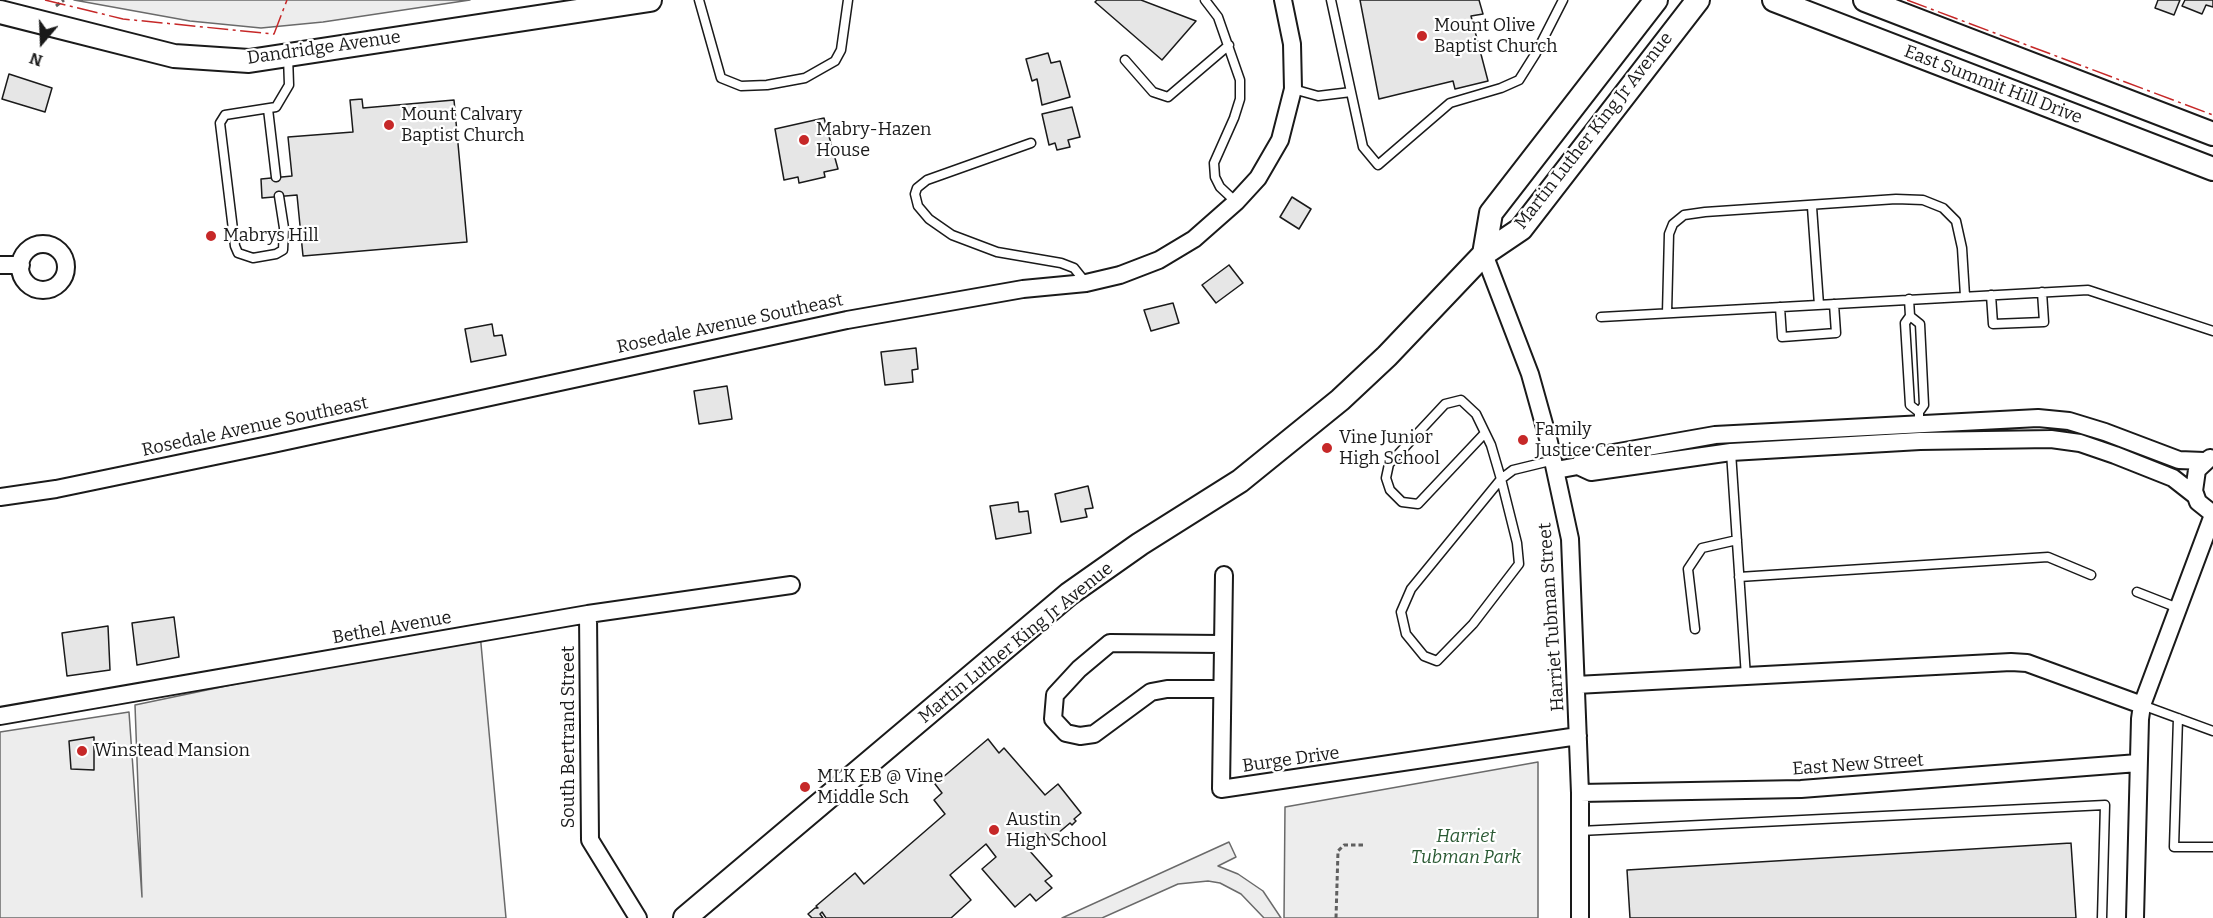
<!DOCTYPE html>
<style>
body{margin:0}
#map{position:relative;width:2213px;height:918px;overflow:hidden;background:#fff;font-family:Bitter,serif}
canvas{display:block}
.north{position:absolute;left:12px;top:12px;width:60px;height:60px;-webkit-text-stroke:4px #fff;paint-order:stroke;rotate:199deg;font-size:16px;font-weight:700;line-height:24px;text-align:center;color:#1a1a1a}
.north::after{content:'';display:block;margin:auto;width:21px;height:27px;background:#1a1a1a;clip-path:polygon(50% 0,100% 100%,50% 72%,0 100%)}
</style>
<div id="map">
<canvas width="2213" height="918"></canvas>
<div class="north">N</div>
</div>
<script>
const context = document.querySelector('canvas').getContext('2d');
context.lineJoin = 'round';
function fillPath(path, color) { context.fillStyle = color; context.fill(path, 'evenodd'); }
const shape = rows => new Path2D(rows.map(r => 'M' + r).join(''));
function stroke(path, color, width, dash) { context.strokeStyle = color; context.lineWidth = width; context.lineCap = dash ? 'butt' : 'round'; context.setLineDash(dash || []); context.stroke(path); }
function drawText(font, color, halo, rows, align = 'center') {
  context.font = font + ' Bitter,serif'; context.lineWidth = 4.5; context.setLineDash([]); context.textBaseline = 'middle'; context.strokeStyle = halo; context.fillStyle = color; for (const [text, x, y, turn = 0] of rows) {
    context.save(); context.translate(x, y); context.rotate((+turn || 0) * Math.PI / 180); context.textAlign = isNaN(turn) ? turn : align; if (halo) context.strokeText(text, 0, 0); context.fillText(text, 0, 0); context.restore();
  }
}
const built = shape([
 [74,0,470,0,323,22,261,28,190,21,74,0],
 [480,633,506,918,0,918,0,732,129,712,142,897,135,705,480,633],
 [1538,762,1538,918,1284,918,1285,807,1538,762],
 [1229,842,1236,857,1218,866,1238,874,1263,891,1281,918,1264,918,1241,894,1220,883,1208,881,1178,884,1102,918,1062,918,1229,842]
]);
fillPath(built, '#ededed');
stroke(built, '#6a6a6a', 1.5);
const building = shape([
 [1097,0,1141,0,1196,21,1162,60,1095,2,1097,0],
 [1360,0,1479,0,1483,14,1471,16,1488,81,1455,89,1453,81,1379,99,1360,0],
 [2158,0,2180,0,2174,15,2155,8,2158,0],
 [2185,0,2213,0,2213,7,2206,5,2202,14,2182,6,2185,0],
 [1048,53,1051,63,1060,61,1070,97,1042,105,1037,79,1032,81,1026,59,1048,53],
 [9,74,52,88,45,112,2,99,9,74],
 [362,99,363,108,454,100,467,242,303,256,297,195,262,198,261,179,292,176,288,137,353,132,350,100,362,99],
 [1072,107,1080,137,1068,140,1070,147,1057,150,1055,143,1049,145,1042,114,1072,107],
 [824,118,838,169,824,172,825,177,799,183,798,177,784,180,775,129,824,118],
 [1292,197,1311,209,1299,229,1280,217,1292,197],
 [1229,265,1243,283,1216,303,1202,285,1229,265],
 [1173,303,1179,323,1151,331,1144,310,1173,303],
 [492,324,494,336,502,335,506,355,471,362,465,329,492,324],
 [916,348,918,369,912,370,913,382,885,385,881,352,916,348],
 [727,386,732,419,699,424,694,391,727,386],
 [1088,486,1093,508,1085,509,1087,517,1061,522,1055,494,1088,486],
 [1018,502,1019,512,1028,511,1031,533,996,539,990,506,1018,502],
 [174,617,179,657,137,665,132,623,174,617],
 [108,626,110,670,67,676,62,633,108,626],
 [94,737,94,770,71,769,69,741,94,737],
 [988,739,999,753,1004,748,1045,795,1058,784,1081,813,1074,819,1076,821,1072,825,1070,823,1050,840,1045,834,1028,849,1052,876,1045,881,1052,888,1036,901,1030,894,1015,907,982,869,996,857,986,844,950,875,971,900,951,918,826,918,822,912,820,914,823,918,812,918,808,914,815,908,818,908,816,906,855,873,864,884,945,814,934,800,942,793,935,784,988,739],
 [2071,843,2076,918,1630,918,1627,870,2071,843]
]);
fillPath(building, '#e6e6e6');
stroke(building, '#1a1a1a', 1.5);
const lane = shape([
 [699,0,721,78,741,86,767,85,805,78,835,61,841,50,848,0],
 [1205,0,1218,17,1240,80,1240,99,1234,118,1214,163,1215,177,1220,187,1236,202],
 [1331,0,1363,147,1378,165,1450,103,1501,88,1519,80,1536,53,1563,0],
 [1125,60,1153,92,1168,97,1229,45],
 [1293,89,1318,96,1351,92],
 [268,109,276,177],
 [1031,143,927,180,917,188,915,194,918,206,929,219,952,235,997,252,1061,263,1074,268,1086,283],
 [279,196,284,228,283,250,276,254,253,258,238,253,235,246,220,123,225,115,276,107,289,85,288,56],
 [1812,207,1819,305],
 [1991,295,1993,324,2044,322,2042,292],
 [1909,299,1910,316,1905,323,1910,405,1919,412],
 [1780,307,1782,337,1836,333,1834,304],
 [1667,313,1669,234,1673,224,1684,215,1705,212,1896,199,1923,200,1943,208,1956,221,1962,248,1965,296],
 [1910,316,1920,324,1924,405,1919,412,1919,426],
 [1601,317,2088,290,2213,331],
 [1485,433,1418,504,1402,502,1390,490,1386,478,1389,464,1445,404,1461,400,1476,414,1491,445,1501,479,1517,543,1519,564,1473,624,1437,661,1424,656,1406,634,1401,612,1411,589,1501,479,1513,470,1554,460],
 [1731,452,1746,677],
 [1739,577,2048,557,2091,575],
 [2137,592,2178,608],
 [1695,629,1688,569,1702,548,1737,540],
 [2142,705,2213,731],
 [2178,718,2174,847,2213,847],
 [1580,831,2105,805,2102,918]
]);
const street = shape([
 '20 267a23 23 0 1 1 46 0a23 23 0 1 1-46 0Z',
 [1484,254,1530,374,1549,442,1570,539,1580,793,1580,918],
 [0,265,21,265],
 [2210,458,2197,470,2194,491,2198,502,2213,514],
 [1578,466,1591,472,1731,452,1920,441,2051,439,2080,443,2115,455,2173,478,2196,496],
 [1556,470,1578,466,1585,458,1715,435,2038,418,2069,421,2105,432,2179,460,2204,461],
 [0,497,56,489,273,444,847,320,1023,289,1086,283,1120,275,1159,260,1194,239,1236,202,1258,178,1280,140,1293,89,1292,44,1283,0],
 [1224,575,1221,789,1578,736],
 [588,614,590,840,638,918],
 [1576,685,2011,662,2027,663,2142,705],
 [1222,689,1167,689,1151,692,1094,734,1080,736,1066,733,1053,719,1055,695,1079,669,1110,643,1222,644],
 [0,716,588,614,791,585],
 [1580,793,1801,789,2138,763],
 [2135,918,2140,719,2142,705,2213,515]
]);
const secondary = shape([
 [1774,0,2213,169],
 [1865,0,2213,134],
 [0,12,174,56,249,61,650,0],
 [1484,254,1491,213,1656,0],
 [685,918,1069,594,1140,544,1240,481,1340,400,1387,356,1484,254,1521,229,1698,0]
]);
stroke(lane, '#1a1a1a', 11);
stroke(street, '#1a1a1a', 20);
stroke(secondary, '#1a1a1a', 26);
stroke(shape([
 [56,6,64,0],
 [1336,918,1338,851,1344,845,1366,845]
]), '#5f5f5f', 3, [4.5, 3]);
stroke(lane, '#fff', 8);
stroke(street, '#fff', 16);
stroke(secondary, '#fff', 22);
stroke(shape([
 [45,0,123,19,274,34,287,0],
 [1907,0,2213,115]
]), '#c62828', 1.5, [21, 4.5, 3, 4.5]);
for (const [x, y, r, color] of [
 [1422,36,6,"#c62828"],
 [389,125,6,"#c62828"],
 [804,140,6,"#c62828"],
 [211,236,6,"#c62828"],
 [1523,440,6,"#c62828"],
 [1327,448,6,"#c62828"],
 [82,751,6,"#c62828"],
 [805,787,6,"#c62828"],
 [994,830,6,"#c62828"]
]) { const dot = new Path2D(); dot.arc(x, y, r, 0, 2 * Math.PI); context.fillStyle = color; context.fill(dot); stroke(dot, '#fff', 2); }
drawText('18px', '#1a1a1a', '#fff', [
 ["Mount Olive",1434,26],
 ["Baptist Church",1434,47],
 ["Mount Calvary",401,115],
 ["Baptist Church",401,136],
 ["Mabry-Hazen",816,130],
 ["House",816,151],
 ["Mabrys Hill",223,236],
 ["Family",1535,430],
 ["Justice Center",1535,451],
 ["Vine Junior",1339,438],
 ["High School",1339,459],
 ["Winstead Mansion",94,751],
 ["MLK EB @ Vine",817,777],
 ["Middle Sch",817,798],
 ["Austin",1006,820],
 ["High School",1006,841]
], 'left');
drawText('18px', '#1a1a1a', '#fff', [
 ["Dandridge Avenue",324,48,-8],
 ["East Summit Hill Drive",1993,85,21],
 ["Martin Luther King Jr Avenue",1594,131,-52],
 ["Rosedale Avenue Southeast",730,324,-12],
 ["Rosedale Avenue Southeast",255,427,-12],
 ["Harriet Tubman Street",1552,617,-94],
 ["Bethel Avenue",392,628,-10],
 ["Martin Luther King Jr Avenue",1016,643,-39],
 ["South Bertrand Street",569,737,-90],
 ["Burge Drive",1291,760,-8],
 ["East New Street",1858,765,-4]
]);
drawText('italic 18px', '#2b5a34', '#fff', [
 ["Harriet",1466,837],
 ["Tubman Park",1466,858]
]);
</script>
